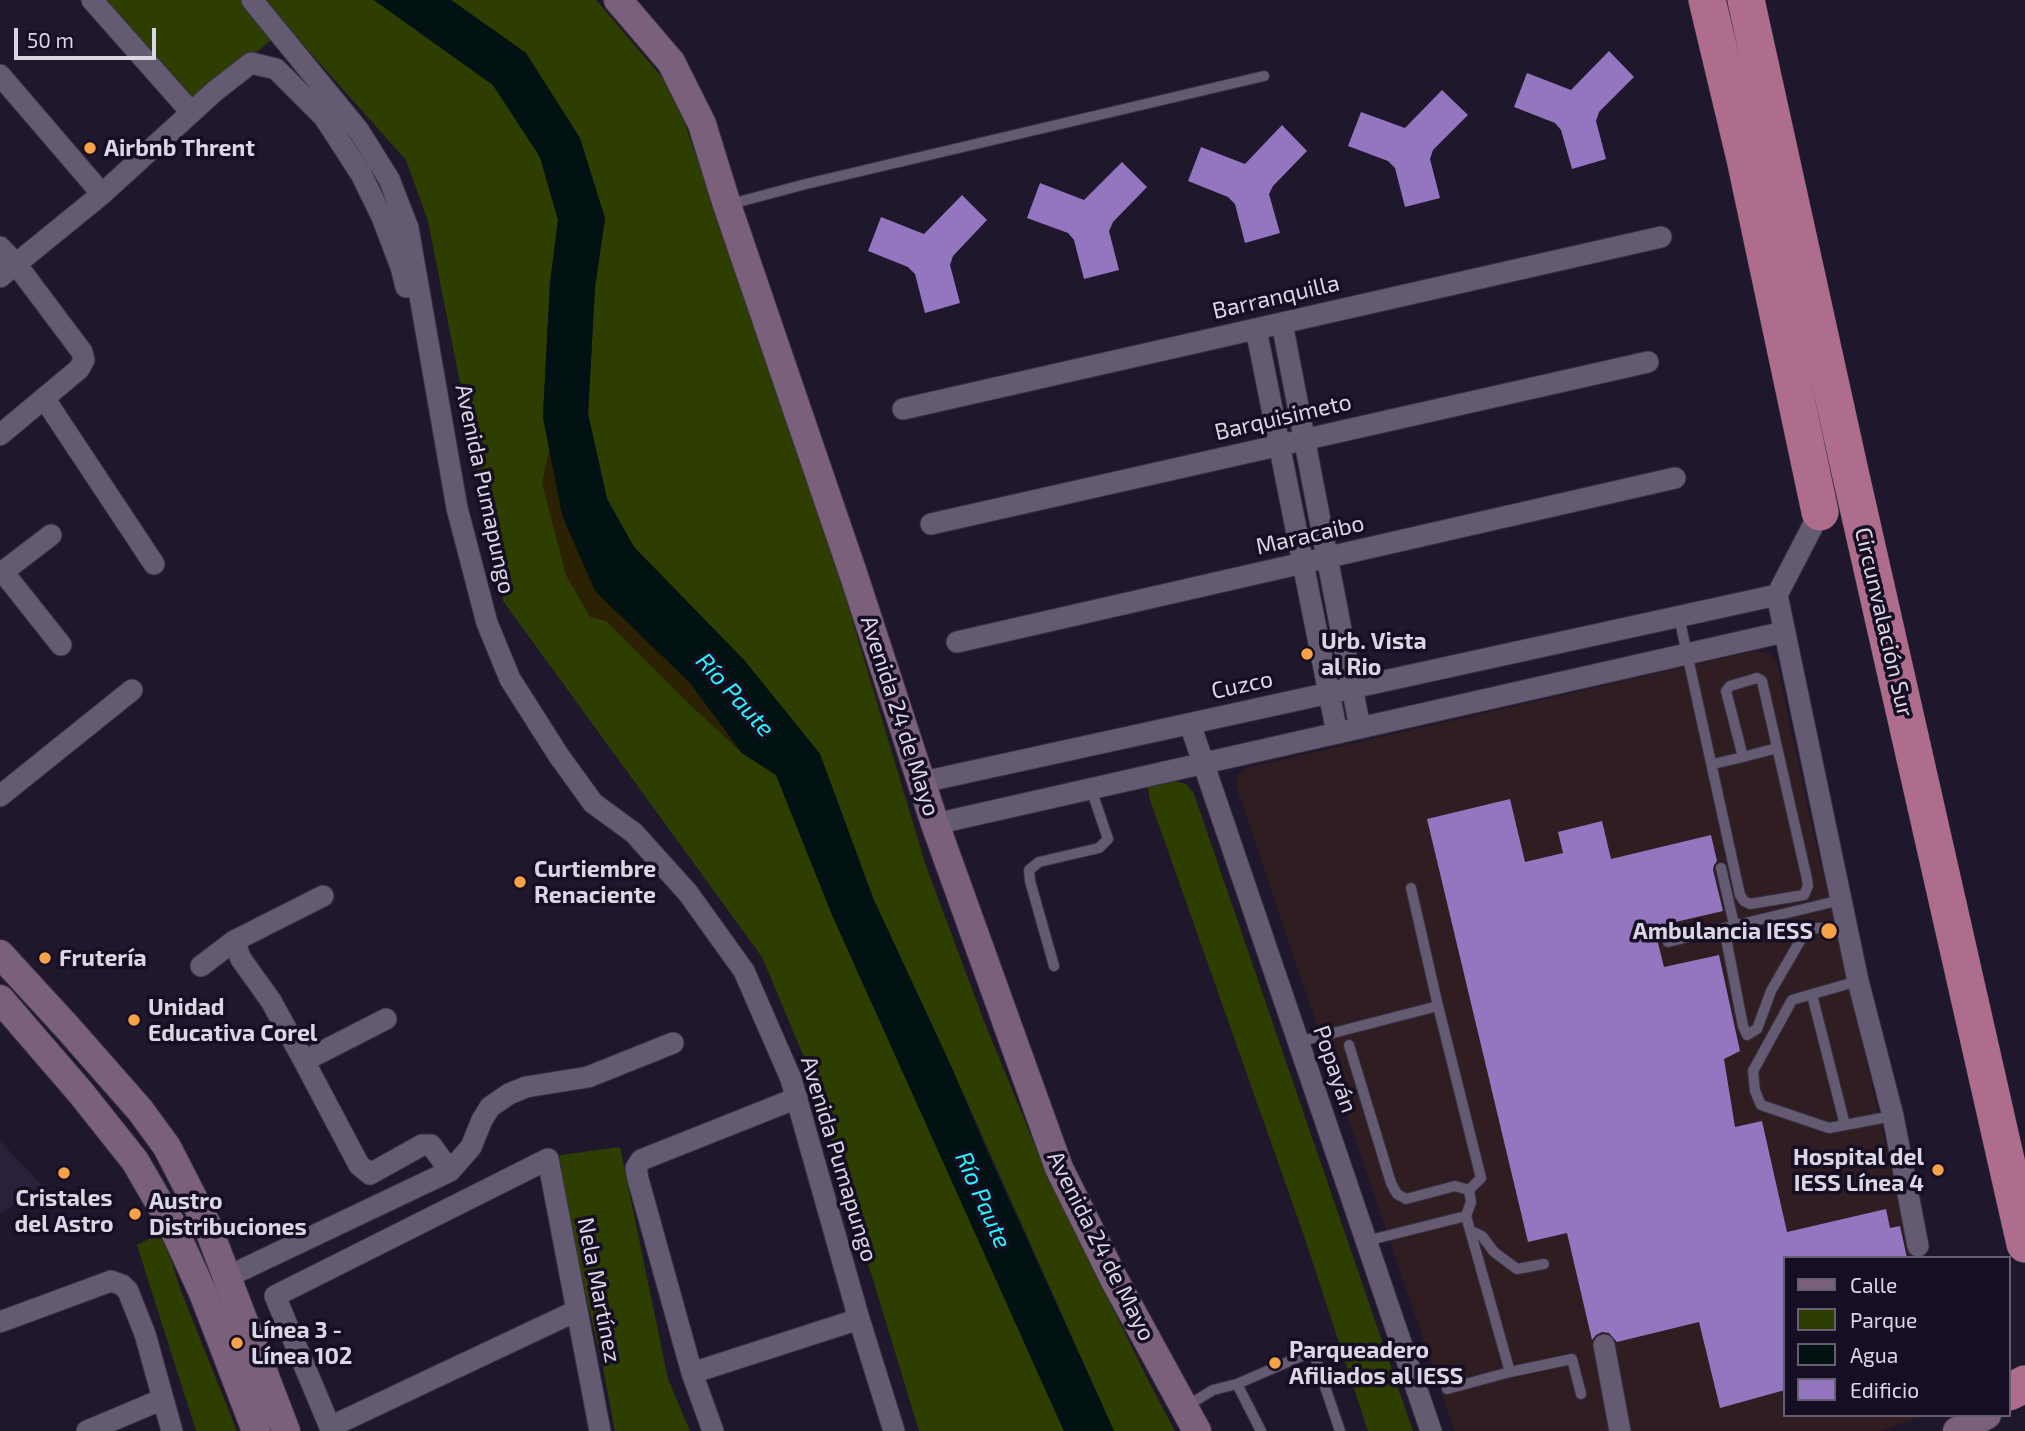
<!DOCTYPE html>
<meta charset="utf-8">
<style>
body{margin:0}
#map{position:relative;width:2025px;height:1431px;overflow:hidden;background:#1f172b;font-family:"Exo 2",sans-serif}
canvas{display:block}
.legend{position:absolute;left:1783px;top:1256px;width:228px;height:161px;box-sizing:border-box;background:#160e22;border:2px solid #655e70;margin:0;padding:9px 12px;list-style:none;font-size:21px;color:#dbd6e4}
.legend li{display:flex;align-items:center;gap:14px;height:35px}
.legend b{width:35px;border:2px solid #655e70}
.scale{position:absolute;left:14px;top:28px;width:142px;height:32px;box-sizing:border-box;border:4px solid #dbd6e4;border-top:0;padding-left:9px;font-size:21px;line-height:24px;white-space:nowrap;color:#dbd6e4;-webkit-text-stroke:5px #160e22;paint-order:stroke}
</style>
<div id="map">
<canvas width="2025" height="1431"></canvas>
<ul class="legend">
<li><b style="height:9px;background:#7a607b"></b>Calle</li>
<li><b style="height:19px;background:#2e3d00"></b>Parque</li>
<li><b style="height:19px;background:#021112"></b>Agua</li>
<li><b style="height:19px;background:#9375c0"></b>Edificio</li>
</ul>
<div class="scale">50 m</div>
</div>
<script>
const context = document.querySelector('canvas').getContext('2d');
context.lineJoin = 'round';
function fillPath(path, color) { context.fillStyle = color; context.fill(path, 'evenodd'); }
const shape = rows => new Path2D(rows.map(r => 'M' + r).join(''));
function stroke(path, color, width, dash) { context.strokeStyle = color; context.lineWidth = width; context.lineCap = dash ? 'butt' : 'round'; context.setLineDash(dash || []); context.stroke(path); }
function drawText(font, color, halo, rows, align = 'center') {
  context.font = font + ' "Exo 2",sans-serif'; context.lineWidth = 7; context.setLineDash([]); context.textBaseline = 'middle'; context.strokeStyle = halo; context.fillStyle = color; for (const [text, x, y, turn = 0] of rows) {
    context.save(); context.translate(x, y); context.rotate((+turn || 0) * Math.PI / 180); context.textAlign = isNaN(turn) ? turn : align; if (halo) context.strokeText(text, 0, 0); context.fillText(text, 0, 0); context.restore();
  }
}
fillPath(shape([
 [0,1141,42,1185,0,1214]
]), '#2a2039');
fillPath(shape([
 [1755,651,1769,653,1777,663,1805,795,1912,1258,1785,1258,1785,1415,1925,1415,1880,1431,1454,1431,1237,789,1237,775,1246,768]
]), '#2f1d22');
fillPath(shape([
 [95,0,248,0,277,35,191,108],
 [266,0,374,0,493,85,540,157,558,220,550,283,543,413,742,753,776,775,830,909,1064,1431,919,1431,809,1069,762,957,503,601,428,221,406,160,291,31],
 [451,0,596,0,673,90,810,479,926,866,984,1021,1045,1170,1149,1382,1175,1431,1114,1431,951,1066,873,898,820,754,744,660,634,547,607,499,588,414,595,287,605,218,526,53],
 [1167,781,1175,781,1186,784,1194,794,1413,1431,1368,1431,1304,1236,1149,797,1148,787],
 [620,1147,668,1379,690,1431,615,1431,603,1368,553,1156],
 [163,1232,179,1286,237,1431,196,1431,137,1245]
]), '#2e3d00');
fillPath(shape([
 [549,451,564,493,735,725,742,753,687,702,606,621,590,617,566,575,542,483]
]), '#2a2202');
fillPath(shape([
 [374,0,451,0,526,53,580,138,605,218,595,287,588,414,607,499,634,547,744,660,820,754,873,898,951,1066,989,1156,1114,1431,1064,1431,832,915,776,775,742,753,690,683,595,591,562,515,543,418,550,283,558,220,540,157,493,85]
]), '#021112');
fillPath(shape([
 [1609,51,1634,77,1599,112,1596,121,1606,159,1572,169,1561,130,1555,123,1514,107,1527,73,1571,90],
 [1442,90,1468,115,1433,150,1430,159,1440,198,1405,207,1395,168,1388,161,1348,146,1361,112,1405,128],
 [1282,125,1307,151,1273,186,1269,194,1280,233,1245,243,1235,204,1228,197,1188,181,1201,147,1245,164],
 [1122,162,1147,187,1113,222,1109,231,1119,270,1084,279,1074,240,1068,233,1027,218,1040,183,1084,200],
 [962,195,987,220,953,256,950,265,960,303,925,313,915,274,908,267,868,251,881,217,924,234],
 [1510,799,1525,862,1563,853,1558,832,1602,821,1611,859,1711,835,1717,861,1714,865,1713,870,1723,911,1654,927,1664,967,1719,955,1740,1051,1724,1059,1735,1127,1762,1121,1787,1232,1886,1209,1890,1228,1900,1226,1907,1258,1785,1258,1785,1390,1720,1408,1699,1322,1617,1342,1609,1333,1602,1332,1596,1335,1592,1340,1567,1233,1528,1242,1427,819]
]), '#9375c0');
const lane = shape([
 [727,205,806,184,1264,76],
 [1679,617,1740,895,1744,901,1750,904,1804,895,1808,886,1807,879,1762,681,1757,678,1730,686,1726,691,1743,757,1713,764],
 [1743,757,1777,748],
 [1721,868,1733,920,1737,925,1841,900],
 [1724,928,1743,1026,1747,1035,1757,1029,1771,991,1800,941,1815,928,1847,928],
 [1668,942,1728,927],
 [1054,966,1030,881,1029,870,1039,862,1099,848,1108,839,1091,789],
 [1858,981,1792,1000,1753,1071,1755,1091,1761,1105,1829,1128,1893,1116],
 [1812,995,1845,1125],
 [1438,1006,1481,1178,1469,1190],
 [1298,1042,1438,1006,1411,888],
 [1349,1045,1391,1183,1397,1194,1406,1199,1455,1186,1469,1190,1471,1202,1466,1216,1366,1241],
 [1466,1216,1510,1372,1572,1359,1581,1394],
 [1471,1231,1482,1236,1494,1252,1517,1269,1544,1264],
 [1237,1384,1261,1431],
 [1447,1389,1510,1372],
 [1185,1407,1213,1390,1237,1384,1313,1351,1340,1431]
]);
const street = shape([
 [92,0,191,112],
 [252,0,359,131,389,179,408,228,457,508,487,623,510,679,559,756,593,803,634,833,688,893,744,971,791,1079,859,1319,894,1431],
 [0,75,102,194],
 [0,247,16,264,82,352,84,360,79,369,0,435],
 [0,277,102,194,215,91,251,63,276,69,324,117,361,174,382,217,401,267,406,287],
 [1282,323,1360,728],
 [1256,329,1337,733],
 [44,398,154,564],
 [903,409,1661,237],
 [1820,512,1777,595,1858,981,1893,1116,1918,1246],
 [931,524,1648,362],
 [3,572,61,645],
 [0,574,51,535],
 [957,642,1675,478],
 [1190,724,1431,1431],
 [923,782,1777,595],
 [0,796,132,690],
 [935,824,1784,632],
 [234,941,241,959,271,1001,304,1061,359,1165,370,1174,422,1145,431,1145,450,1171],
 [201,966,234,941,323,896],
 [304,1061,386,1019],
 [227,1277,450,1171,471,1147,482,1120,490,1107,509,1094,526,1087,588,1077,673,1043],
 [576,1311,330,1427,275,1296,548,1159,600,1431],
 [0,1322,111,1281,122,1285,128,1291,145,1334,172,1431],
 [1604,1345,1620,1431],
 [692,1373,859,1319],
 [87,1431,163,1399],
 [713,1431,692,1373,638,1179,636,1168,641,1160,797,1098]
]);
const secondary = shape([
 [618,0,671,62,702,124,727,205,854,576,935,824,1059,1168,1115,1281,1197,1431],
 [0,954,67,1027,140,1110,167,1147,207,1225,286,1431],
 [0,999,81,1093,135,1161,171,1223,203,1293,256,1431],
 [1957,1431,1987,1415]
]);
const highway = shape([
 [1707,0,1745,159,1820,512],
 [1746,0,1849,467,2025,1244],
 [2009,1392,2025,1384]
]);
stroke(lane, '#373141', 12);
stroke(street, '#373141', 23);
stroke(secondary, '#373141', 30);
stroke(highway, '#373141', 38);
stroke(lane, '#645b73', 10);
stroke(street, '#645b73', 21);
stroke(secondary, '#7a607b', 28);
stroke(highway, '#ae6d8d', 37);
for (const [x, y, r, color] of [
 [90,148,7,"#f7a248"],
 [1307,654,7,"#f7a248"],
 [520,882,7,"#f7a248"],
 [1829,931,9,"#f7a248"],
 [45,958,7,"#f7a248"],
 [134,1020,7,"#f7a248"],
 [1938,1170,7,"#f7a248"],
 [64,1173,7,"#f7a248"],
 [135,1214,7,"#f7a248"],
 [237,1343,7,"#f7a248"],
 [1275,1363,7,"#f7a248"]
]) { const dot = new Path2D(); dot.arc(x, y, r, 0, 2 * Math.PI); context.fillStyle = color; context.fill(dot); stroke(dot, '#160e22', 2.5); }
drawText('bold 23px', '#dbd6e4', '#160e22', [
 ["Airbnb Thrent",104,148],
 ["Urb. Vista",1321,641],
 ["al Rio",1321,667],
 ["Curtiembre",534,869],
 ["Renaciente",534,895],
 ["Ambulancia IESS",1813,931,"right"],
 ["Frutería",59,958],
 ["Unidad",148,1007],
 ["Educativa Corel",148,1033],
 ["Hospital del",1924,1157,"right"],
 ["IESS Línea 4",1924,1183,"right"],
 ["Cristales",64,1198,"center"],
 ["del Astro",64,1224,"center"],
 ["Austro",149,1201],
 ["Distribuciones",149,1227],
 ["Línea 3 -",251,1330],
 ["Línea 102",251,1356],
 ["Parqueadero",1289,1350],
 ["Afiliados al IESS",1289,1376]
], 'left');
drawText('23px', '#dbd6e4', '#160e22', [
 ["Barranquilla",1276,297,-13],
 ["Barquisimeto",1283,417,-13],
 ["Avenida Pumapungo",485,489,78],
 ["Maracaibo",1310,535,-13],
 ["Circunvalación Sur",1884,622,77],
 ["Cuzco",1242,685,-12],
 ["Avenida 24 de Mayo",900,716,72],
 ["Popayán",1335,1069,71],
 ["Avenida Pumapungo",839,1159,73],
 ["Avenida 24 de Mayo",1101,1246,63],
 ["Nela Martínez",599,1290,79]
]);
drawText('italic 24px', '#2af6fe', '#160e22', [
 ["Río Paute",735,695,48],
 ["Río Paute",983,1200,66]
]);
</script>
